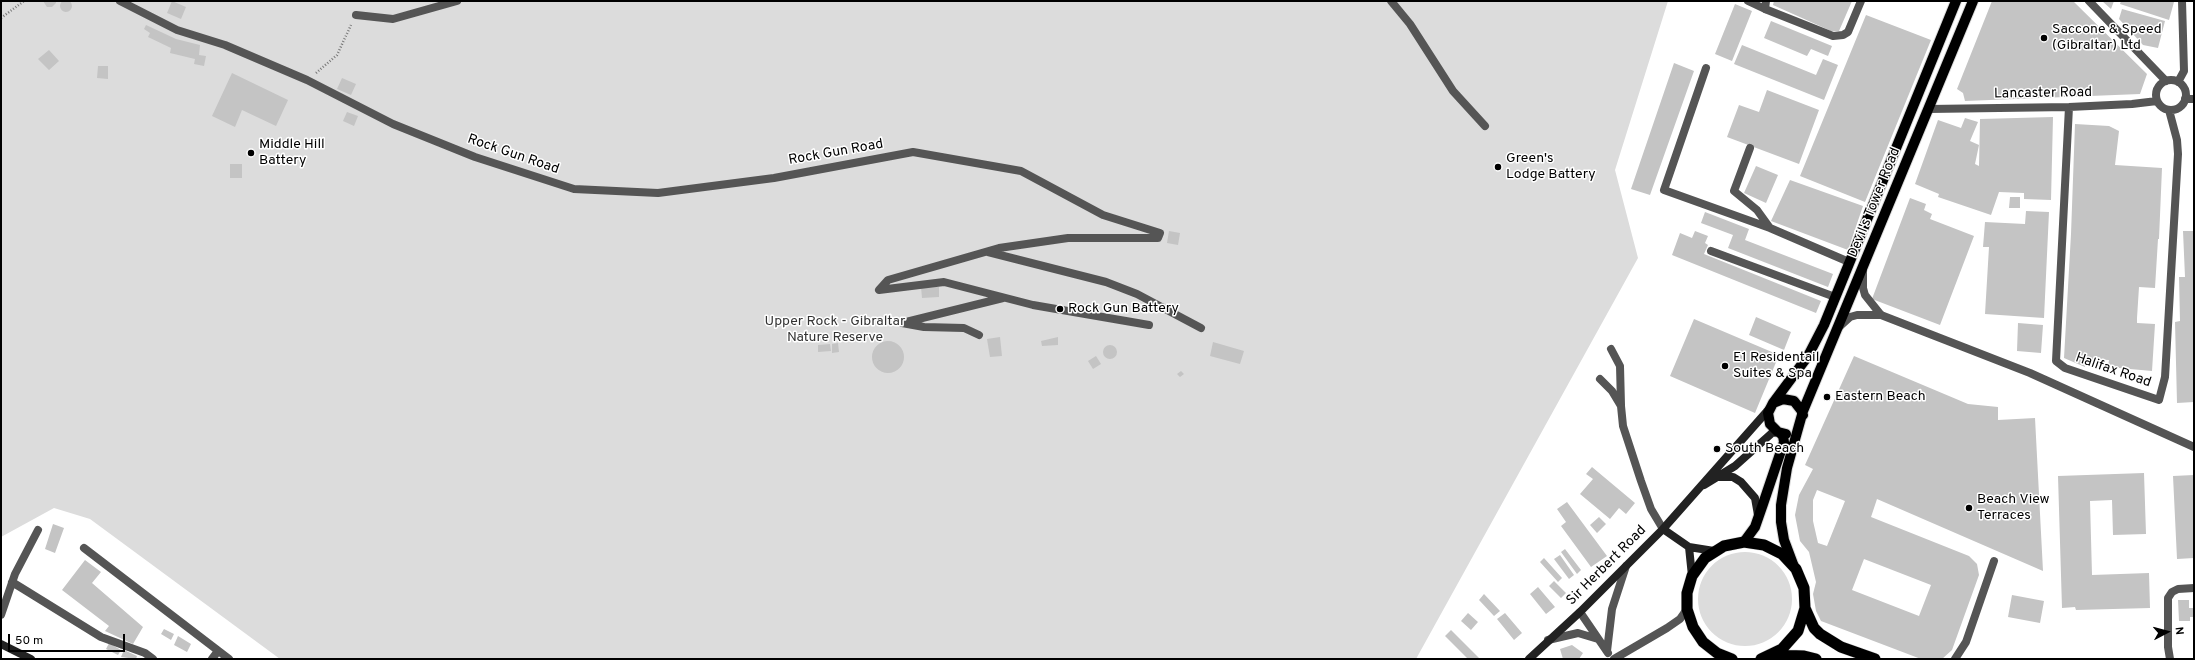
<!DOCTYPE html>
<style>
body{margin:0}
#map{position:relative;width:2195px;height:660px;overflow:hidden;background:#fff;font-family:Overpass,sans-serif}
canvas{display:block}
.frame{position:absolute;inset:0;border:2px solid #000;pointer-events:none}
.north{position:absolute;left:2147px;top:612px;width:40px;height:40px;-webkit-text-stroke:3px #fff;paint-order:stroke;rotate:84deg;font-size:11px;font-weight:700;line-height:16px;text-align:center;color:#000}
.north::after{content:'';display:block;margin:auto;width:14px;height:18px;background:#000;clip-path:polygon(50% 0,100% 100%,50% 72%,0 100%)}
.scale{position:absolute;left:8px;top:634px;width:117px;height:18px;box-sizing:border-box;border:2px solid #000;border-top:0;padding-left:5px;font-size:12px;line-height:14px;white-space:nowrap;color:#000;-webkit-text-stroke:3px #fff;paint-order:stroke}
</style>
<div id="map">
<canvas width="2195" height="660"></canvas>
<div class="frame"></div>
<div class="north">N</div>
<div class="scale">50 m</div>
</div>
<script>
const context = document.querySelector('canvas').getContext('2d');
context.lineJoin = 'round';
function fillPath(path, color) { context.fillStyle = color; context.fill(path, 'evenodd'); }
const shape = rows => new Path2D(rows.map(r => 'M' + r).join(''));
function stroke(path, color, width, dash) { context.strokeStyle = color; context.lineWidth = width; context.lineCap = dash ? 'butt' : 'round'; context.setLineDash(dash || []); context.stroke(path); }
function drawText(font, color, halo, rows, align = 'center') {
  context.font = font + ' Overpass,sans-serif'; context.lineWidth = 3; context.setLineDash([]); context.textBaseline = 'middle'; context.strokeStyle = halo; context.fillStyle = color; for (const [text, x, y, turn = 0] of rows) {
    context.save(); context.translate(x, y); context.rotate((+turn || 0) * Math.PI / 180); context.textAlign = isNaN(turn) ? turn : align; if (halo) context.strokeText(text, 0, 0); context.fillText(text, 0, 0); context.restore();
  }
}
fillPath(shape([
 [1,1,1668,1,1615,170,1638,258,1416,659,280,659,90,519,54,508,1,537],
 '1698 599a47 47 0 1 1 94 0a47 47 0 1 1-94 0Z'
]), '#dcdcdc');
fillPath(shape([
 '60 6a6 6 0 1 1 12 0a6 6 0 1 1-12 0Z',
 [43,1,56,1,56,3,52,7,47,7],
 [172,1,186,7,181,19,167,13],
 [1774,1,1852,1,1839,31,1831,31,1773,5],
 [1992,1,2073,1,2147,74,2140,94,1965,101,1963,93,1957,89],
 [2102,1,2114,1,2111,9],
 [2121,1,2172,1,2174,2,2169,20,2120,4],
 [1735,4,1752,11,1732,61,1715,54],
 [2122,9,2165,21,2158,48,2143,45,2119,19],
 [1866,15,1931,40,1865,202,1800,176],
 [1771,21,1832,46,1828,56,1811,49,1807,56,1764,38],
 [146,25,176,39,200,45,199,55,206,56,204,66,194,64,195,59,170,53,171,48,148,37,150,33,144,29],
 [1742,45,1816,75,1823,59,1838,65,1824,100,1734,64],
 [49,50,59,61,49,70,38,59],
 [1674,63,1694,71,1650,195,1631,189],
 [98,66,108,66,108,79,97,78],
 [232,73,288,100,276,126,242,110,235,127,212,116],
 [342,78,356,84,351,95,337,89],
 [1767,90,1819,110,1799,164,1727,137,1739,105,1759,112],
 [347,112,358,116,354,126,343,121],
 [2053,117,2051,200,2024,199,2024,193,1999,192,1991,215,1938,197,1939,194,1915,184,1938,120,1961,128,1965,118,1978,122,1970,141,1979,145,1975,164,1979,166,1980,119],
 [2075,124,2109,126,2119,131,2115,165,2162,168,2159,239,2158,239,2155,288,2139,287,2137,318,2137,323,2155,324,2152,371,2108,367,2109,360,2085,359,2085,367,2064,358,2071,234],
 [230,164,242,164,242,178,230,178],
 [1756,166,1778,175,1766,203,1744,193],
 [1790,180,1863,206,1848,250,1771,221],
 [2010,197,2020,197,2020,208,2009,208],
 [1910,198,1926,204,1924,210,1932,214,1930,219,1974,236,1940,325,1872,299],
 [2026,211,2049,212,2044,318,1985,314,1989,247,1983,247,1985,222,2025,224],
 [1705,212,1749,229,1745,240,1833,274,1828,287,1728,248,1733,235,1701,223],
 [1169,231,1180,233,1178,245,1167,243],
 [1695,231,1708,236,1705,243,1708,245,1704,254,1821,301,1816,313,1672,255,1680,233,1692,238],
 [2183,231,2194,231,2194,402,2177,403,2175,322,2180,321,2179,277,2185,277],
 [921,287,939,287,939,297,922,298],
 [1756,317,1791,332,1784,350,1749,335],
 [1694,319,1779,355,1755,413,1670,376],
 [2018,323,2043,325,2041,353,2017,351],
 [1000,337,1002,356,990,357,987,339],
 [1058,337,1058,345,1042,346,1041,341],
 '872 357a16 16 0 1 1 32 0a16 16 0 1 1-32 0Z',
 [1213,342,1244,351,1240,364,1210,356],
 [838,343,839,352,832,353,832,344],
 [830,344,831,351,818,352,818,345],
 '1103 352a7 7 0 1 1 14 0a7 7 0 1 1-14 0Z',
 [1096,356,1101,364,1093,369,1088,361],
 [1854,356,1968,404,1998,407,1998,420,2035,418,2043,571,1877,499,1871,517,1969,556,1977,564,1979,575,1952,650,1942,659,1921,659,1821,621,1816,611,1813,594,1816,582,1809,552,1800,541,1795,515,1799,495,1813,469,1805,465],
 [1817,490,1845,501,1827,546,1818,543,1813,521,1813,500],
 [1864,559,1931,585,1919,616,1852,590],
 [1181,371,1184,374,1180,377,1177,374],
 [1592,467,1635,503,1626,514,1619,508,1610,519,1580,494,1593,479,1586,474],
 [2144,473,2146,534,2113,535,2112,500,2090,501,2092,575,2149,573,2150,608,2076,610,2075,607,2062,608,2058,476],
 [2194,475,2194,558,2177,559,2173,476],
 [1567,502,1607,556,1591,567,1561,526,1566,522,1557,509],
 [1599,517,1606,524,1597,533,1590,525],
 [53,524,64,528,55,553,45,549],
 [1565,549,1581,570,1577,574,1561,552],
 [1560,555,1574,575,1569,579,1554,559],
 [1544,558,1562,578,1558,582,1540,562],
 [85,560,101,572,92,583,143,627,133,644,105,631,109,626,62,590],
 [1554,581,1566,593,1561,598,1549,586],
 [1538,587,1555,607,1546,614,1530,594],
 [1484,594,1500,611,1494,616,1479,600],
 [2012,595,2044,601,2040,623,2008,617],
 [2178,600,2189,600,2189,608,2194,608,2194,617,2190,617,2190,621,2179,621],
 [1468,613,1478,622,1471,630,1461,621],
 [1505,613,1522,633,1514,640,1497,619],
 [164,629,174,634,171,640,161,634],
 [1451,630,1480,659,1468,659,1445,636],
 [178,636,191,644,187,652,174,645],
 [109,643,121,650,118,655,106,649],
 [1572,645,1583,653,1579,659,1563,659,1560,649],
 [124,650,137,656,136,659,121,657]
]), '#c4c4c4');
const primary = shape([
 [1773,403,1808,356,1824,325,1956,1],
 [1786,434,1778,432,1770,424,1768,413,1773,403,1783,399,1794,401,1801,410,1803,415],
 [1744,542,1755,527,1763,504,1784,442,1783,436,1780,433],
 [1793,564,1784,540,1781,522,1781,505,1787,468,1803,411,1973,1]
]);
const trunk = shape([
 [1805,608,1814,628,1820,634,1841,647,1875,659],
 [1772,655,1804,656,1816,659],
 [1732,659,1717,653,1703,642,1693,627,1687,609,1687,593,1692,576,1705,558,1724,546,1744,542,1764,545,1782,554,1796,569,1804,588,1805,608,1798,631,1782,649,1761,659]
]);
stroke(primary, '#dbdbdb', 12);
stroke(trunk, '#dbdbdb', 12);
stroke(shape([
 [1,18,24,1],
 [316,73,337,55,351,25]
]), '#777', 2.5, [1, 2]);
stroke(shape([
 [120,1,177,30,225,45,307,80,393,124,475,157,574,189,658,193,774,178,913,152,1021,171,1103,215,1160,233,1158,238,1068,238,999,248,888,280,879,290,944,282,1033,305,1149,325],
 [1391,1,1410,24,1453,91,1485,126],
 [1748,1,1765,9],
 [356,15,393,19,457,1],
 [1706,68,1664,190,1770,228],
 [2185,99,2194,99],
 [1750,148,1734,191,1757,210,1770,228,1849,262],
 [1711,251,1835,297],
 [988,252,1106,282,1137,294,1201,328],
 [1881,315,2030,373,2194,447],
 [979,335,964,328,924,327,902,323,1003,298],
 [1611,349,1620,366,1621,405],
 [1600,379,1612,391,1621,406,1623,426,1641,481,1651,509,1663,529],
 [84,548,229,659],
 [12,582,101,637,145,653,153,659],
 [1,615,15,574,38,530],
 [212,659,218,651],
 [1955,659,1966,642,1994,561],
 [2170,659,2168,647,2168,598,2172,592,2178,589,2194,588]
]), '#555', 8);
stroke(shape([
 [1766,1,1765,9,1833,36,1843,35,1848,32,1861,1],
 [2089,1,2166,81],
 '2156 95a15 15 0 1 1 30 0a15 15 0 1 1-30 0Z',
 [2178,82,2184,71,2182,1],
 [2069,107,2056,361,2065,368,2159,400,2165,377,2178,154,2177,140,2169,110],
 [1929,109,2069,107,2132,104,2157,101],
 [1839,327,1850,317,1857,315,1881,315,1865,295,1863,288,1863,271],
 [1580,612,1608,653],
 [1548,640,1578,633,1598,639],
 [1607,651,1612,609,1626,566],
 [1614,659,1667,628,1680,619,1687,609]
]), '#555', 8);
stroke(shape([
 [1719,477,1733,477,1741,482,1755,498,1758,515],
 [1704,485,1735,466,1772,433,1778,432],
 [1663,529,1689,547,1714,551],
 [1689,547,1692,576],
 [1,644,31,659],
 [1529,659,1580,612,1663,529,1770,408]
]), '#222', 8);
stroke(primary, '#000', 10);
stroke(trunk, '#000', 11);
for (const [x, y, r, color] of [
 [2044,38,4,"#000"],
 [251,153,4,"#000"],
 [1498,167,4,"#000"],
 [1060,309,4,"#000"],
 [1725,366,4,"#000"],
 [1827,397,4,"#000"],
 [1717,449,4,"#000"],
 [1969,508,4,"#000"]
]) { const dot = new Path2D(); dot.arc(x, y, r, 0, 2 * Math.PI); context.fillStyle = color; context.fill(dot); stroke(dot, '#fff', 1.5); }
drawText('14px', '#000', '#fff', [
 ["Saccone & Speed",2052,30],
 ["(Gibraltar) Ltd",2052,46],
 ["Middle Hill",259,145],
 ["Battery",259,161],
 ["Green's",1506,159],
 ["Lodge Battery",1506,175],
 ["Rock Gun Battery",1068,309],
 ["E1 Residentail",1733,358],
 ["Suites & Spa",1733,374],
 ["Eastern Beach",1835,397],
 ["South Beach",1725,449],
 ["Beach View",1977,500],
 ["Terraces",1977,516]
], 'left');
drawText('14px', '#000', '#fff', [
 ["Lancaster Road",2043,94,-1],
 ["Rock Gun Road",836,153,-10],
 ["Rock Gun Road",513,155,19],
 ["Devil's Tower Road",1875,203,-68],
 ["Halifax Road",2113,371,19],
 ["Sir Herbert Road",1607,566,-45]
]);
drawText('14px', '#333', '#fff', [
 ["Upper Rock - Gibraltar",835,322],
 ["Nature Reserve",835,338]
]);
</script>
